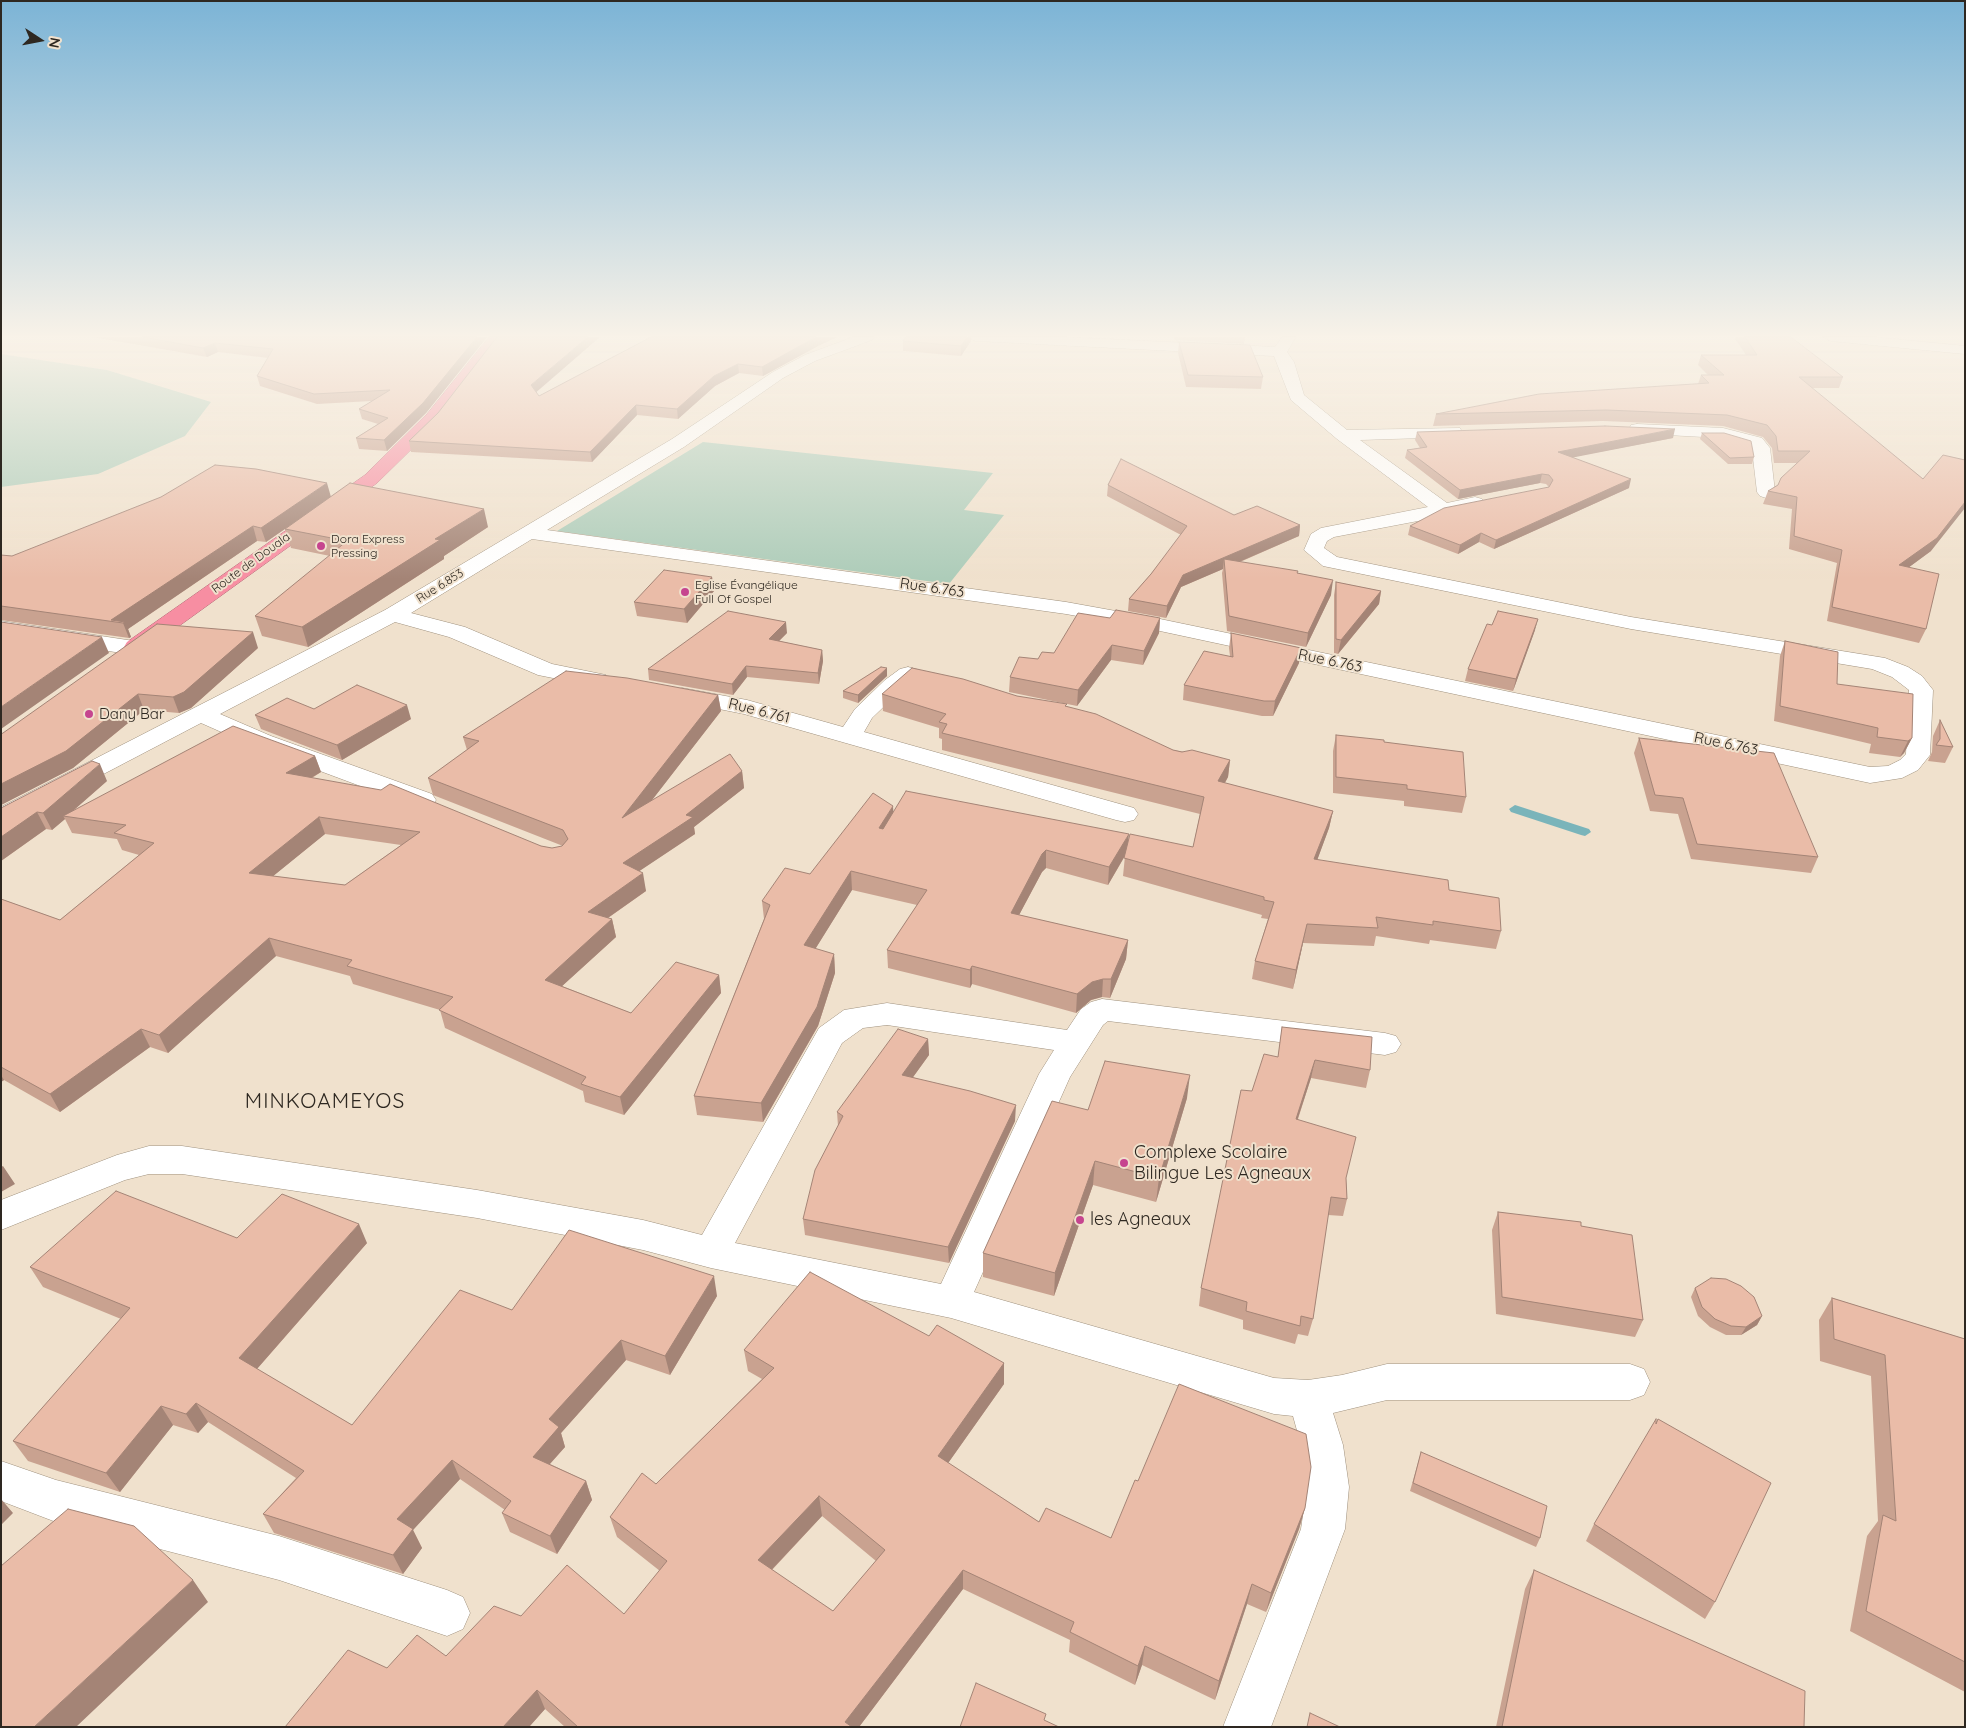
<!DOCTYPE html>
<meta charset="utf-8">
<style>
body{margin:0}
#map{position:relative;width:1966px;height:1728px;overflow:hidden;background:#f0e1cd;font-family:Quicksand,sans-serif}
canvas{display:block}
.frame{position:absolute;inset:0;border:2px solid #2e2821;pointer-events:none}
.north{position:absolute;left:15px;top:15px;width:50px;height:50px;-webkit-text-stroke:4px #f0e1cd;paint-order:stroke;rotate:101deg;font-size:14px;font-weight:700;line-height:20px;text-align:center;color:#2e2821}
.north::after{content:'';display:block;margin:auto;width:18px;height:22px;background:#2e2821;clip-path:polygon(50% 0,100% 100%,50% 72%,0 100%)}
</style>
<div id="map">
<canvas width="1966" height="1728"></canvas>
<div class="frame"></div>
<div class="north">N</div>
</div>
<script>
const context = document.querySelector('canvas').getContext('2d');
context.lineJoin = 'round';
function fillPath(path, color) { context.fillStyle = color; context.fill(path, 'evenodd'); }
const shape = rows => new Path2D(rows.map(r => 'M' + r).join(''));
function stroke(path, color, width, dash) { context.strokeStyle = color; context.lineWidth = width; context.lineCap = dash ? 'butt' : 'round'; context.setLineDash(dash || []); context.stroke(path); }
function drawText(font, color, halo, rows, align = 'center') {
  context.font = font + ' Quicksand,sans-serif'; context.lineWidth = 4; context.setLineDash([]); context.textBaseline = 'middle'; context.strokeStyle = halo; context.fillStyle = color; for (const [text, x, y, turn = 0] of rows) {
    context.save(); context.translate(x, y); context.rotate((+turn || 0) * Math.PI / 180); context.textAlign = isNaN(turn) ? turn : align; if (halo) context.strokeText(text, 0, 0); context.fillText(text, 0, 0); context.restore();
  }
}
fillPath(shape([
 [1,354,107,370,211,402,185,436,98,474,1,487],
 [703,442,993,473,964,510,1004,515,949,584,557,531]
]), '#adccb9');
fillPath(shape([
 [1515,805,1589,829,1591,832,1585,836,1581,835,1511,812,1509,809,1515,805]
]), '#7ab4ba');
const street = shape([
 [853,337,874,337,872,340,815,361,783,378,684,447,547,530,1066,602,1160,619,1870,767,1888,766,1900,760,1906,754,1909,690,1892,677,1872,669,1631,629,1323,566,1304,550,1311,534,1321,528,1428,507,1337,439,1291,400,1274,356,975,341,968,337,1063,337,1275,347,1282,337,1296,337,1287,352,1294,362,1304,395,1347,430,1460,428,1462,432,1460,436,1454,437,1360,440,1447,503,1475,497,1482,499,1484,503,1482,507,1444,516,1334,537,1327,541,1324,548,1337,557,1631,617,1885,658,1908,667,1922,676,1933,690,1930,755,1918,770,1902,778,1870,783,1160,631,1066,614,532,539,411,613,465,627,552,664,606,675,609,680,606,685,598,687,538,675,449,637,395,622,220,714,271,736,432,794,436,800,432,806,423,808,414,806,253,746,201,723,10,823,1,825,1,807,385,610,672,439,773,372,805,355,853,337],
 [1823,337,1875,337,1965,346,1965,354,1830,341,1823,337],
 [1637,424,1723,428,1762,438,1770,448,1775,492,1772,496,1766,498,1760,496,1757,492,1752,449,1750,446,1722,438,1631,433,1629,429,1631,425,1637,424],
 [1,621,134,641,142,643,145,648,142,653,134,655,1,634,1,621],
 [908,667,919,670,922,675,919,680,913,681,901,690,872,718,864,732,1134,808,1138,814,1134,820,1125,822,1116,820,744,714,674,700,670,695,674,690,682,688,747,700,843,727,855,709,885,680,900,669,908,667],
 [1102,999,1385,1033,1396,1036,1401,1044,1396,1052,1385,1055,1108,1021,1103,1025,1070,1077,974,1292,1274,1378,1308,1380,1342,1375,1387,1364,1630,1364,1644,1369,1650,1382,1644,1395,1630,1400,1387,1400,1333,1413,1343,1445,1349,1487,1345,1529,1271,1727,1223,1727,1301,1529,1307,1487,1301,1445,1293,1416,1274,1414,951,1318,711,1268,643,1250,477,1218,182,1174,149,1174,125,1180,1,1230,1,1200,117,1155,149,1146,182,1146,477,1190,643,1220,702,1235,819,1028,844,1010,887,1003,1067,1030,1081,1009,1091,1002,1102,999],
 [887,1025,1054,1050,1039,1074,941,1284,735,1243,842,1043,863,1028,887,1025],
 [1,1461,56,1480,279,1536,447,1590,463,1597,470,1613,463,1629,447,1636,279,1580,56,1522,1,1501,1,1461]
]);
const highway = shape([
 [489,337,504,337,439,422,377,483,143,652,135,654,127,652,124,647,127,642,365,475,427,414,489,337]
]);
stroke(street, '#9f917e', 1);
stroke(highway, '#b16a75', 1);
fillPath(street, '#fff');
fillPath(highway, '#f78ea2');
fillPath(shape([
 [93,337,487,337,426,413,387,451,359,449,356,438,378,424,362,419,359,409,372,401,317,404,260,386,257,376,268,358,218,352,207,357],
 [651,337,837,337,818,346,763,376,739,373,715,386,678,419,637,415,592,462,411,452,409,441,438,413,536,393,539,396],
 [906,337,971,337,971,341,961,356,903,351,903,341],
 [1174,337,1245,337,1244,344,1175,340],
 [1736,337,1745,337,1843,377,1839,388,1812,388,1931,551,1909,567,1926,629,1919,643,1827,621,1837,563,1789,549,1792,509,1763,504,1768,491,1778,485,1797,463,1774,463,1772,448,1763,437,1723,426,1603,421,1433,426,1436,414,1698,384,1701,375,1708,375,1698,365,1701,355,1746,355,1735,339],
 [1179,342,1263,377,1261,389,1186,387,1178,353],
 [1417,432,1673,438,1572,457,1629,488,1494,549,1479,542,1458,554,1408,535,1410,526,1549,487,1546,484,1540,483,1458,499,1405,458,1407,450,1420,448,1415,440],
 [1702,433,1754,457,1752,464,1728,464,1700,439],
 [1108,485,1234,515,1300,525,1299,536,1240,562,1298,573,1331,595,1306,647,1227,631,1222,573,1223,569,1181,587,1166,618,1128,611,1129,599,1151,574,1181,535,1107,496],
 [331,496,488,527,444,556,444,559,308,647,262,636,255,616,330,556,291,548,285,529,266,542,257,541,128,629,131,637,129,638,1,620,1,555,12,556],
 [712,577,714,591,687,623,637,616,634,602],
 [1336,582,1381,591,1379,604,1338,654,1334,653,1334,595],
 [1110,618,1160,618,1159,633,1143,665,1111,660,1077,706,1009,692,1010,677,1038,659,1054,653],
 [1535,630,1513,691,1465,681,1468,669],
 [787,633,779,641,822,650,823,661,819,684,747,677,733,695,649,680,648,669],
 [1231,633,1299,663,1273,716,1262,716,1183,700,1184,685,1230,656,1229,648],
 [1785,641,1837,684,1912,738,1904,753,1900,757,1869,753,1871,744,1774,721,1780,656],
 [258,648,191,708,179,713,144,710,73,768,1,805,1,734],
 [887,668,887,676,858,703,843,698,843,691],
 [882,694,1017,696,1066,706,1173,750,1230,760,1228,777,1225,783,1333,811,1329,828,1317,860,1449,890,1501,931,1496,949,1430,940,1429,944,1376,936,1374,946,1303,943,1293,989,1252,979,1255,961,1268,919,1261,918,1262,915,1123,876,1125,856,1108,885,1046,868,1042,872,1019,915,1128,940,1126,959,1110,998,1102,997,1091,1000,1076,1013,972,984,970,988,888,968,887,950,917,905,852,890,815,949,834,954,835,973,818,1026,763,1122,697,1115,694,1096,764,919,762,901,810,874,893,812,1128,842,1193,847,1200,814,942,750,942,739,939,738,939,728,883,711],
 [718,695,721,711,652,800,742,771,744,788,694,827,695,834,639,871,646,891,608,918,612,919,616,937,562,986,631,1013,719,975,721,993,624,1115,585,1102,583,1091,445,1028,440,1010,353,984,350,976,276,956,168,1053,150,1047,60,1112,4,1080,1,1082,1,899,60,920,139,855,122,850,117,839,72,833,65,819,52,830,46,829,1,861,1,808,107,781,74,810,315,756,321,772,312,778,541,846,552,848,563,846,433,795,428,778,467,750,463,737],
 [325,834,401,845,345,885,273,876],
 [314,709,411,719,342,760,261,729,255,715],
 [1940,720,1953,747,1945,763,1928,761,1932,752,1933,736],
 [1336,735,1384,742,1466,797,1462,813,1404,806,1404,801,1333,793,1333,751],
 [1639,738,1818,857,1811,873,1691,859,1678,814,1650,811,1634,753],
 [1282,1027,1370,1070,1366,1088,1311,1078,1298,1119,1346,1179,1347,1199,1343,1216,1328,1215,1313,1319,1308,1336,1298,1334,1295,1344,1243,1329,1243,1320,1199,1306,1201,1288,1252,1091,1278,1057],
 [928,1039,929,1055,913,1077,1015,1121,949,1263,805,1235,803,1219,838,1126,837,1112],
 [1187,1098,1156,1202,1093,1185,1054,1296,983,1277,983,1253,1088,1110],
 [1498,1212,1581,1226,1643,1320,1635,1337,1496,1314,1492,1230],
 [237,1238,367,1243,257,1369,352,1425,512,1310,717,1296,670,1375,626,1360,561,1433,565,1447,550,1464,586,1481,592,1500,557,1554,510,1532,502,1513,505,1510,460,1479,413,1530,422,1548,403,1574,274,1533,263,1514,296,1478,208,1422,198,1433,173,1425,120,1492,28,1461,13,1441,121,1319,43,1287,30,1267],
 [1695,1288,1762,1316,1757,1325,1741,1335,1726,1335,1710,1327,1698,1316,1691,1297],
 [1832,1298,1965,1339,1965,1692,1850,1631,1867,1536,1878,1521,1871,1376,1820,1361,1819,1320],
 [929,1336,1004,1363,1004,1384,948,1463,1039,1522,1111,1538,1138,1481,1305,1508,1299,1529,1266,1612,1247,1604,1215,1700,1142,1665,1135,1685,1069,1652,1070,1640,963,1589,859,1727,565,1727,545,1709,529,1727,285,1727,387,1668,446,1656,521,1616,624,1614,660,1571,617,1537,610,1517,656,1484,762,1379,748,1371,744,1350],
 [822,1516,876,1561,833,1611,772,1570],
 [1658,1419,1715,1602,1705,1619,1586,1541,1594,1524],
 [1421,1452,1540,1538,1536,1547,1410,1491],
 [1534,1570,1804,1727,1496,1727,1525,1589]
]), '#c9a290');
fillPath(shape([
 [477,337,487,337,426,413,387,451,384,440],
 [588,337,600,337,533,395,531,385],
 [816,337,837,337,818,346,763,376,762,367],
 [967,337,971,337,971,341,961,356,961,346],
 [215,343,218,352,207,357,203,348],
 [738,364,739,373,715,386,678,419,677,409,714,376],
 [636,405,637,415,592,462,590,452],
 [1675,429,1673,438,1555,461,1558,452],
 [1542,474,1540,483,1458,499,1460,490],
 [1631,479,1629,488,1494,549,1496,540],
 [327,483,331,497,266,542,261,528],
 [1965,502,1965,508,1931,551,1893,579,1899,565],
 [484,509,488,527,444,556,444,559,308,647,302,627,435,539],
 [1300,525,1299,536,1225,568,1224,559,1223,569,1181,587,1166,618,1167,606,1183,575],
 [253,526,257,541,128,629,131,637,129,638,123,623,111,620],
 [1481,533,1479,542,1458,554,1460,545],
 [712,577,714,591,687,623,684,609],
 [1333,580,1331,595,1306,647,1308,633],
 [1381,591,1379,604,1338,654,1341,640],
 [1160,618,1159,633,1143,665,1144,651],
 [1538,619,1535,630,1513,691,1516,679],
 [786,622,787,633,770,650,769,639],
 [253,632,258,648,191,708,179,713,173,697],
 [102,637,109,653,1,729,1,707],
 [1112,645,1111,660,1077,706,1078,690],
 [1301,648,1299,663,1273,716,1275,701],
 [822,650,823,661,819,684,818,673],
 [746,666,747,677,733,695,732,684],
 [887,668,887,676,858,703,858,695],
 [138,694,144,710,73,768,1,805,1,784],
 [718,695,721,711,625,835,622,818],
 [407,705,411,719,342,760,337,745],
 [1912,738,1904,753,1900,757,1908,741],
 [315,756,321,772,292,789,286,773],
 [1230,760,1228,777,1216,798,1218,781],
 [100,764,107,781,67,816,63,816,65,819,52,830,43,813],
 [742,771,744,788,694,827,695,834,626,880,623,863],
 [893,806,894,824,880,846,879,828],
 [1333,811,1329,828,1311,877,1314,859],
 [37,812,46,829,1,861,1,837],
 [319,817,325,834,256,890,249,873],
 [1129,834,1127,852,1108,885,1109,867],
 [1046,850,1046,868,1042,872,1010,932,1011,913,1042,854],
 [851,871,852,890,806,964,804,945],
 [643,873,646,891,592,929,588,912],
 [612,919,616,937,549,998,545,980],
 [1307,924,1303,943,1293,989,1296,970],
 [269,938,276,956,168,1053,159,1035],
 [1128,940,1126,959,1110,998,1111,979],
 [834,954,835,973,818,1026,763,1122,761,1103],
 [972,966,972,984,970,988,970,970],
 [719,975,721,993,624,1115,620,1097],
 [1103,979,1102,997,1091,1000,1076,1013,1077,994,1092,982],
 [141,1029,150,1047,60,1112,50,1094],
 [928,1039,929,1055,903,1091,902,1075],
 [1315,1060,1311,1078,1292,1136,1296,1119],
 [1,1075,4,1080,1,1082],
 [1190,1075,1187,1098,1156,1202,1159,1178],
 [1016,1105,1015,1121,949,1263,948,1247],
 [1095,1161,1093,1185,1054,1296,1055,1273],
 [3,1166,15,1184,1,1192,1,1167],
 [359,1224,367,1243,249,1378,239,1358],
 [714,1276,717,1296,670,1375,665,1356],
 [1762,1316,1757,1325,1741,1335,1746,1327],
 [621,1340,626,1360,561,1433,565,1447,539,1476,533,1457,549,1419],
 [1004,1363,1004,1384,939,1476,938,1456],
 [196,1403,208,1422,198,1433,186,1414],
 [161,1406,173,1425,120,1492,106,1473],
 [452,1460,460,1479,413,1530,422,1548,403,1574,393,1555,397,1519],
 [586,1481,592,1500,557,1554,550,1536],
 [819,1496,822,1516,762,1580,758,1560],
 [1,1499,13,1513,1,1525],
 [1305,1508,1299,1529,1266,1612,1271,1593],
 [963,1570,963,1589,859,1727,846,1727,845,1722],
 [193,1580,208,1602,76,1727,34,1727],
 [1252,1584,1247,1604,1215,1700,1219,1681],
 [1145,1646,1142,1665,1135,1685,1138,1666],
 [537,1690,545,1709,529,1727,503,1727]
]), '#a48476');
const building = shape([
 [143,337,477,337,423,403,384,440,356,438,388,418,359,409,390,390,314,394,257,376,273,349,215,343,203,348,143,337],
 [497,337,588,337,531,385,539,396,651,337,816,337,762,367,738,364,714,376,677,409,636,405,590,452,409,441,438,413,497,337],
 [906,337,967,337,961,346,903,341,906,337],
 [1745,337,1791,337,1843,377,1799,377,1923,479,1943,455,1965,460,1965,502,1937,538,1899,565,1939,574,1926,629,1832,607,1842,550,1794,536,1797,497,1768,491,1778,485,1781,478,1810,451,1778,451,1776,436,1767,425,1727,415,1606,410,1436,414,1539,394,1709,383,1701,375,1724,375,1701,355,1757,355,1745,337],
 [1179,342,1250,345,1263,377,1188,375,1179,342],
 [1605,426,1675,429,1558,452,1631,479,1496,540,1481,533,1460,545,1410,526,1444,508,1549,487,1553,480,1549,475,1542,474,1460,490,1407,450,1427,447,1417,432,1605,426],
 [1702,433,1724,433,1751,441,1754,457,1730,458,1702,433],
 [1121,459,1234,515,1257,506,1300,525,1183,575,1167,606,1129,599,1151,574,1187,526,1108,485,1121,459],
 [215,465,256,469,327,483,261,528,253,526,111,620,125,622,123,623,1,606,1,555,12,556,161,497,215,465],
 [350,483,484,509,435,539,440,540,302,627,255,616,347,541,285,529,350,483],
 [1224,559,1298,571,1297,573,1333,580,1308,633,1229,616,1224,559],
 [664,570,712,577,684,609,634,602,664,570],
 [1336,582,1381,591,1341,640,1336,639,1336,582],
 [1116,610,1160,618,1144,651,1112,645,1078,690,1010,677,1019,657,1038,659,1042,652,1054,653,1078,613,1110,618,1116,610],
 [728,611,786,622,769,639,822,650,818,673,746,666,732,684,648,669,728,611],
 [1498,611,1538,619,1516,679,1468,669,1487,624,1492,625,1498,611],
 [1,622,102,637,1,707,1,622],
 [157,624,253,632,184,692,173,697,138,694,66,751,1,784,1,734,3,733,157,624],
 [1231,633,1301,648,1275,701,1264,701,1184,685,1204,651,1233,657,1231,633],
 [1785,641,1838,652,1837,684,1913,694,1912,738,1908,741,1877,737,1878,728,1780,706,1785,641],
 [881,667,887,668,858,695,843,691,881,667],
 [912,668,963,679,1017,696,1067,704,1065,706,1096,714,1173,750,1182,752,1192,750,1230,760,1218,781,1333,811,1314,859,1448,880,1449,890,1499,898,1501,931,1433,921,1433,925,1376,917,1378,928,1307,924,1296,970,1255,961,1274,902,1264,900,1264,897,1124,858,1130,834,1193,847,1204,797,942,733,947,724,939,722,946,714,882,694,912,668],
 [566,671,627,678,718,695,622,818,730,754,742,771,686,815,693,817,623,863,643,873,588,912,612,919,545,980,631,1013,676,962,719,975,620,1097,581,1084,586,1077,439,1010,453,997,347,966,352,960,269,938,159,1035,141,1029,50,1094,1,1067,1,899,60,920,154,843,114,833,126,825,63,816,233,726,315,756,286,773,381,790,390,784,541,846,552,848,562,846,568,839,563,830,428,778,479,741,463,737,566,671],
 [319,817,420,832,345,885,249,873,319,817],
 [357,685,407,705,337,745,255,715,287,698,314,709,357,685],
 [1940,720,1953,747,1936,745,1940,739,1940,720],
 [1336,735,1384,740,1384,742,1463,752,1466,797,1407,789,1407,785,1336,777,1336,735],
 [1639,738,1774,753,1818,857,1697,844,1683,798,1655,795,1639,738],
 [92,761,100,764,43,813,37,812,1,837,1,808,92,761],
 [906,791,1129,834,1109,867,1046,850,1042,854,1011,913,1128,940,1111,979,1103,979,1092,982,1077,994,972,966,970,970,887,950,927,890,851,871,804,945,834,954,817,1007,761,1103,694,1096,770,905,762,901,785,868,810,874,873,793,893,806,879,828,883,829,906,791],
 [1282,1027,1372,1037,1370,1070,1315,1060,1296,1119,1356,1137,1346,1178,1347,1199,1331,1197,1313,1319,1301,1316,1300,1326,1246,1311,1247,1302,1201,1288,1241,1090,1252,1091,1264,1054,1278,1057,1282,1027],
 [898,1029,928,1039,902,1075,970,1091,1016,1105,948,1247,803,1219,815,1170,843,1116,837,1112,898,1029],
 [1105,1061,1190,1075,1159,1178,1095,1161,1055,1273,983,1253,1052,1101,1088,1110,1105,1061],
 [116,1191,237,1238,282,1194,359,1224,239,1358,352,1425,460,1290,512,1310,569,1230,714,1276,665,1356,621,1340,549,1419,559,1427,533,1457,586,1481,550,1536,502,1513,511,1501,452,1460,397,1519,413,1529,393,1555,263,1514,304,1471,196,1403,186,1414,161,1406,106,1473,13,1441,130,1308,30,1267,116,1191],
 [1498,1212,1581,1222,1581,1226,1632,1235,1643,1320,1502,1297,1498,1212],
 [810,1272,929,1336,937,1325,1004,1363,938,1456,1039,1522,1046,1508,1111,1538,1135,1480,1138,1481,1179,1384,1306,1434,1311,1467,1305,1508,1271,1593,1252,1584,1219,1681,1145,1646,1138,1666,1070,1632,1074,1622,963,1570,845,1722,852,1727,578,1727,537,1690,503,1727,285,1727,348,1650,387,1668,417,1635,446,1656,494,1606,521,1616,567,1565,624,1614,667,1561,610,1517,642,1473,656,1484,774,1368,744,1350,810,1272],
 [819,1496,885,1550,833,1611,758,1560,819,1496],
 [1711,1278,1726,1279,1741,1286,1754,1297,1762,1316,1746,1327,1731,1326,1715,1319,1702,1307,1695,1288,1711,1278],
 [1832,1298,1965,1339,1965,1662,1866,1611,1883,1515,1896,1521,1885,1355,1834,1339,1832,1298],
 [1656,1419,1656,1424,1658,1419,1771,1483,1715,1602,1594,1524,1656,1419],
 [1421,1452,1547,1506,1540,1538,1413,1483,1421,1452],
 [68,1509,134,1526,193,1580,34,1727,1,1727,1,1566,68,1509],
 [1534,1570,1805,1691,1804,1727,1502,1727,1534,1570],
 [976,1683,1046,1714,1044,1720,1059,1727,960,1727,976,1683],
 [1310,1713,1340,1727,1307,1727,1310,1713]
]);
fillPath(building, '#eabca8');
stroke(building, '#a48476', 1);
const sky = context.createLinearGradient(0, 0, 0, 579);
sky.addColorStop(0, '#7cb4d6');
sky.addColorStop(0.58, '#f8f2e8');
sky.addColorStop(1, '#f8f2e800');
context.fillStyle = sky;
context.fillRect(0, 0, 1966, 579);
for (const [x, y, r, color] of [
 [321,546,5,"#c6458f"],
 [685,592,5,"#c6458f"],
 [89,714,5,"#c6458f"],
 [1124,1163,5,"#c6458f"],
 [1080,1220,5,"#c6458f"]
]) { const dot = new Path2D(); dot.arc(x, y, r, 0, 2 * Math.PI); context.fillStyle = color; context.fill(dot); stroke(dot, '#f0e1cd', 2); }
drawText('12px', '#2e2821', '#f0e1cd', [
 ["Dora Express",331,539],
 ["Pressing",331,553],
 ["Eglise Évangélique",695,585],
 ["Full Of Gospel",695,599]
], 'left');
drawText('12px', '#2e2821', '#f0e1cd', [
 ["Route de Douala",251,563,-36],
 ["Rue 6.853",440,586,-32]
]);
drawText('15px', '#2e2821', '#f0e1cd', [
 ["Rue 6.763",932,588,8],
 ["Rue 6.763",1330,661,12],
 ["Rue 6.761",759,711,14],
 ["Rue 6.763",1726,744,12]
]);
drawText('15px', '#2e2821', '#f0e1cd', [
 ["Dany Bar",99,714]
], 'left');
drawText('18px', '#2e2821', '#f0e1cd', [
 ["Complexe Scolaire",1134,1153],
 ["Bilingue Les Agneaux",1134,1174],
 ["les Agneaux",1090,1220]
], 'left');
context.letterSpacing = '1px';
drawText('21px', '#2e2821', '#f0e1cd', [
 ["MINKOAMEYOS",325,1102]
]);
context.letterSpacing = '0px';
</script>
